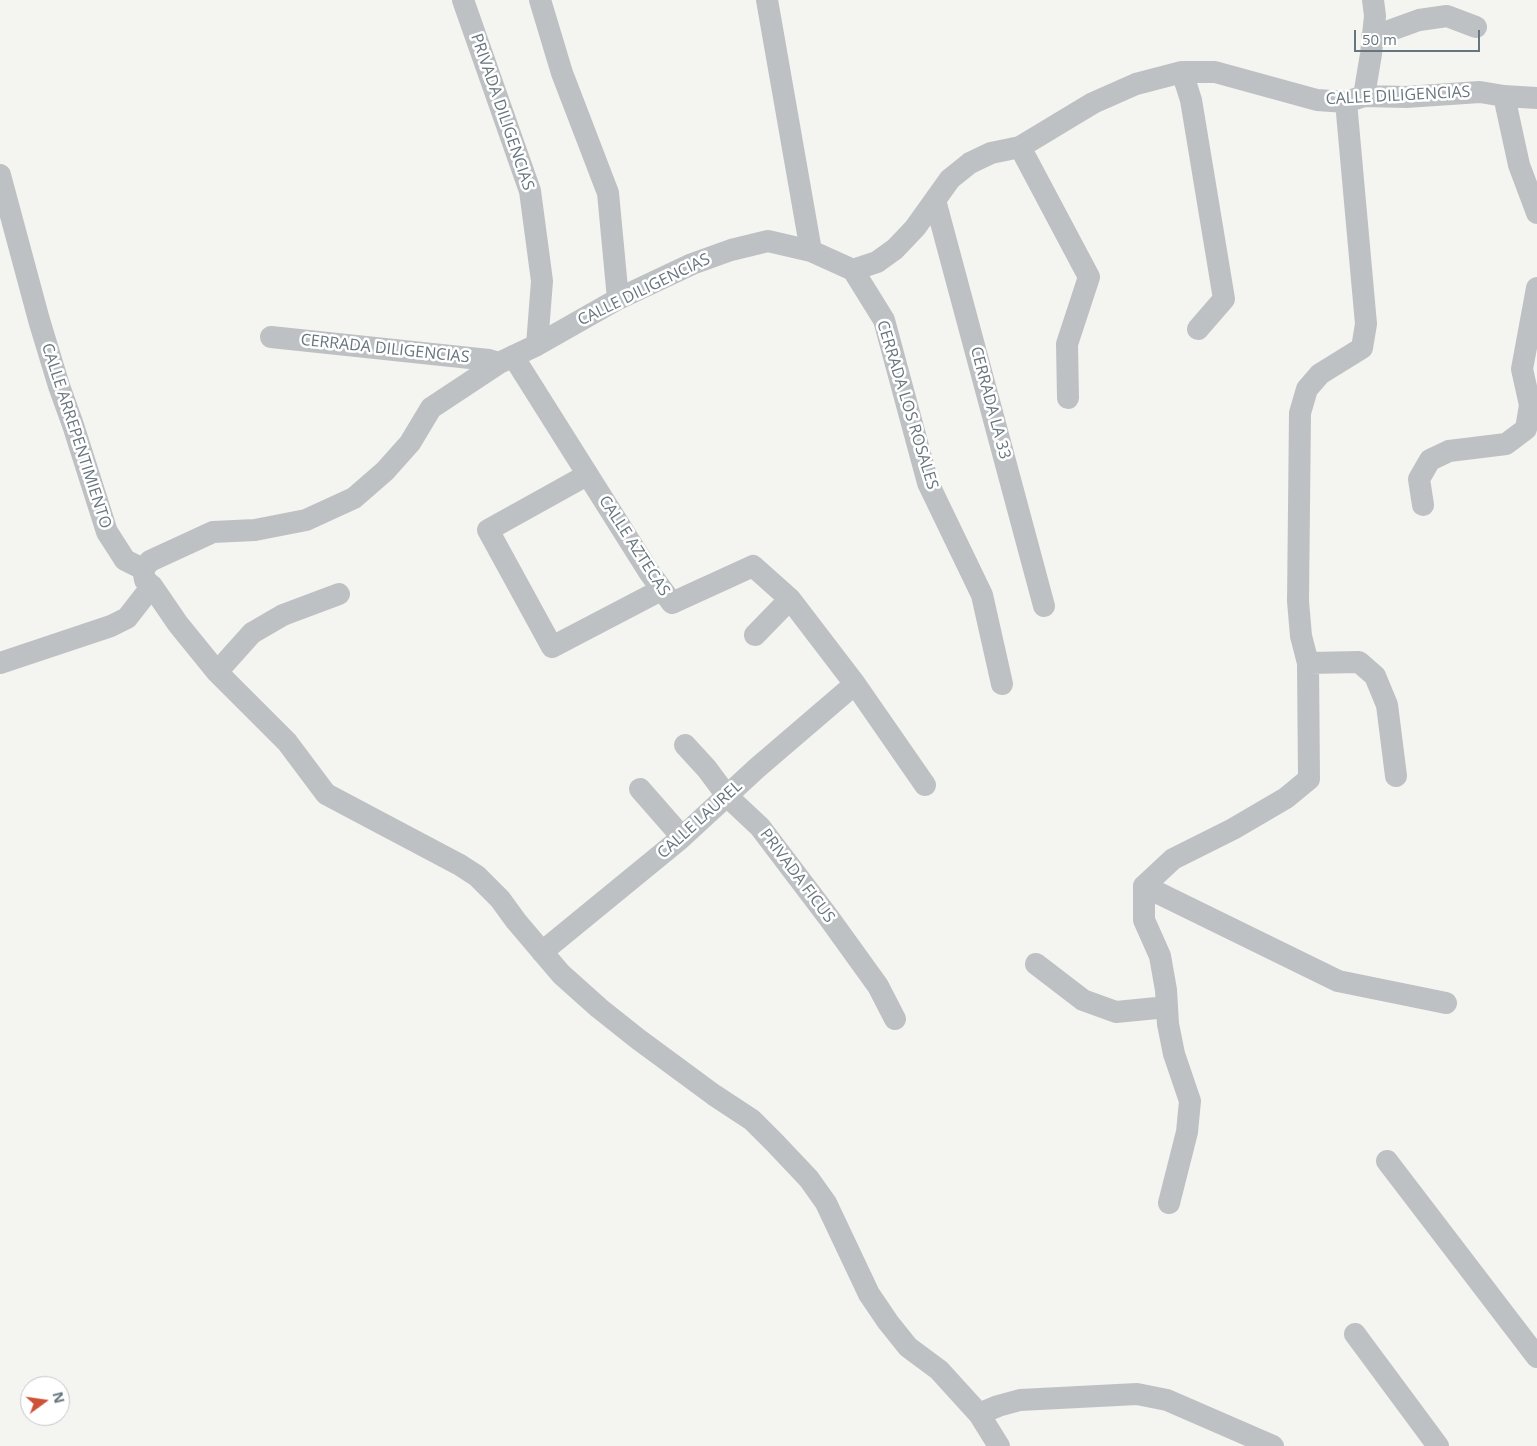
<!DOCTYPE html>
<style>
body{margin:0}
#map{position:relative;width:1537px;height:1446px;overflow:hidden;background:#f4f4f1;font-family:"Open Sans",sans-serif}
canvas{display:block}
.north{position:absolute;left:20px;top:1376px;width:50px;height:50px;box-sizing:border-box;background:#fff;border:1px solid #c2c8cb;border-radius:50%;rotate:76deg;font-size:14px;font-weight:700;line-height:20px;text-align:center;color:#67757e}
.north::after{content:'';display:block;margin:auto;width:18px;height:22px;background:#cd5238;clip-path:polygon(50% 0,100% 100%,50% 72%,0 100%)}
.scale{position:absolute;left:1354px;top:30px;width:126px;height:22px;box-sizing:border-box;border:2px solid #67757e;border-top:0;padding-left:6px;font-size:15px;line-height:18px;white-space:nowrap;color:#67757e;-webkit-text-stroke:4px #fff;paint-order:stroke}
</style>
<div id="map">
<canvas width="1537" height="1446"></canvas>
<div class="north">N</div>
<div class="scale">50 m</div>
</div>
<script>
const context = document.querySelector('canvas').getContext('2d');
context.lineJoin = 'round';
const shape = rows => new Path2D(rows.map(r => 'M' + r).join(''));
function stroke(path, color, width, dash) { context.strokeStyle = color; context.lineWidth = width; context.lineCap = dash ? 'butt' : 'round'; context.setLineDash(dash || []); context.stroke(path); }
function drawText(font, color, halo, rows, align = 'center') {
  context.font = font + ' "Open Sans",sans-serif'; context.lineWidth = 5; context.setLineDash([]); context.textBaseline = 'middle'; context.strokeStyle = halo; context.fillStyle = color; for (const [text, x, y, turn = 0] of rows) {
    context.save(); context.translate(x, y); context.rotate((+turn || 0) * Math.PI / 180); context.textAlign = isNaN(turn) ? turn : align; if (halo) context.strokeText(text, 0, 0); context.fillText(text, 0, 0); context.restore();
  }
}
stroke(shape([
 [463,0,530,191,542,281,537,345],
 [540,0,562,73,608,193,618,299],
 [767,0,811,251],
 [1372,37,1419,20,1447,16,1476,27],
 [1182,72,1191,100,1224,299,1198,329],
 [1364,96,1371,54,1375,16,1373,0],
 [1504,96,1519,165,1537,213],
 [1020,147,1089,277,1067,344,1068,398],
 [0,175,39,320,59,386,73,425,107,532,125,560,143,569,145,580,152,586,178,624,217,672,287,742,326,794,460,865,477,876,500,899,516,921,561,974,599,1008,638,1039,714,1095,752,1120,775,1143,809,1179,826,1203,869,1294,888,1322,908,1347,939,1370,979,1414,999,1446],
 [935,200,1044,606],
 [853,270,884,320,928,483,982,595,1002,684],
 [271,337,489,360,499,363],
 [513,356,649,572,672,603,753,566,790,599,855,684,925,785],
 [587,475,488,530,552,647,661,590],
 [1423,505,1419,479,1430,460,1449,451,1506,444,1526,429,1530,405,1522,369,1537,288],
 [143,569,150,561,213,532,255,530,306,520,354,498,385,471,410,443,431,408,499,363,537,345,618,299,692,264,731,250,768,241,811,251,853,270,877,262,895,249,915,228,950,179,970,163,991,153,1020,147,1093,103,1136,84,1182,72,1215,72,1317,100,1346,102,1364,96,1406,97,1480,92,1504,96,1537,98],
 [755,635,790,599],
 [0,663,111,626,127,618,152,586],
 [1308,663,1359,662,1375,676,1387,705,1396,776],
 [217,672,252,633,283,615,339,594],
 [685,745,707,769,727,796,760,827,829,918,878,986,895,1019],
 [640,789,682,837],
 [1144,886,1338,981,1446,1003],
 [542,952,680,839,757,768,855,684],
 [1036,964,1083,1000,1116,1012,1167,1007],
 [1387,1161,1537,1357],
 [1169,1203,1187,1132,1190,1101,1174,1054,1168,1024,1166,990,1160,956,1144,920,1144,886,1173,859,1233,829,1286,798,1309,779,1308,663,1301,636,1298,601,1300,413,1307,389,1320,374,1362,348,1366,324,1346,102],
 [1355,1334,1438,1446],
 [979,1414,998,1406,1020,1400,1137,1394,1167,1400,1273,1446]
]), '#bec1c4', 22);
drawText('16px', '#67757e', '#fff', [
 ["CALLE DILIGENCIAS",1398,96,-3],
 ["PRIVADA DILIGENCIAS",502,112,71],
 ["CALLE DILIGENCIAS",644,290,-26],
 ["CERRADA DILIGENCIAS",385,349,6],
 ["CERRADA LA 33",990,403,75],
 ["CERRADA LOS ROSALES",907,405,73],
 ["CALLE ARREPENTIMIENTO",76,436,72],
 ["CALLE AZTECAS",634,546,57],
 ["CALLE LAUREL",700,820,-42],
 ["PRIVADA FICUS",797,876,53]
]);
</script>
